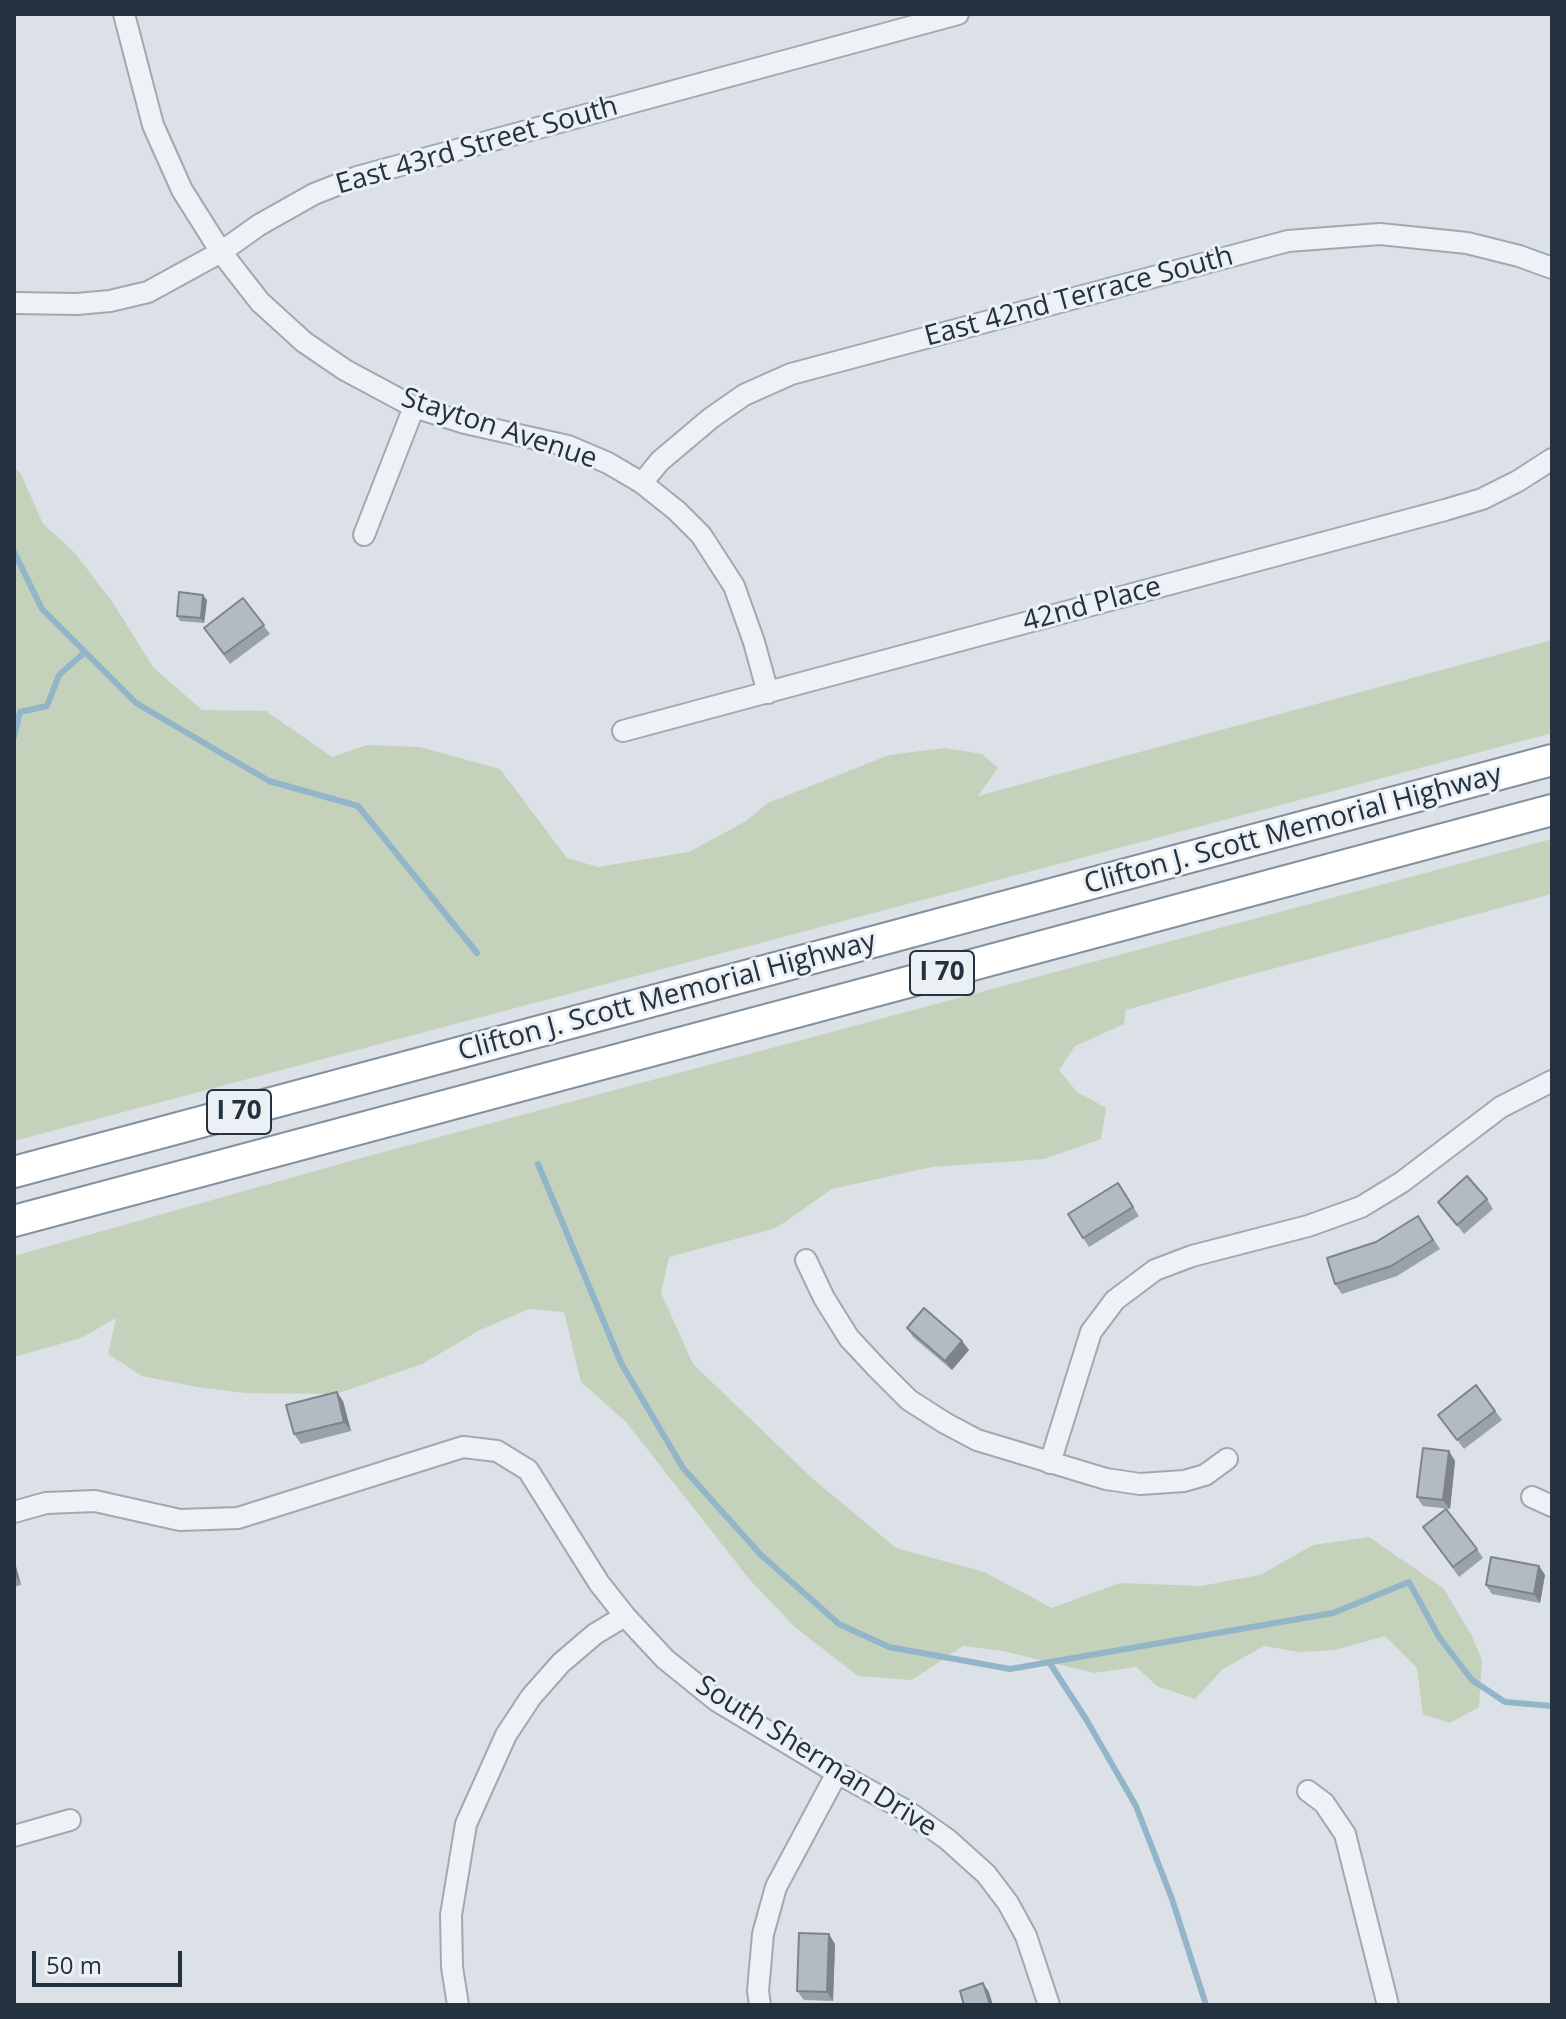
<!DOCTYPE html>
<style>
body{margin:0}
#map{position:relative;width:1566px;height:2019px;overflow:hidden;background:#dbe1e7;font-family:"Open Sans",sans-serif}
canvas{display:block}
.frame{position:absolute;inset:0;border:16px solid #24313e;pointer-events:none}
.scale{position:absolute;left:32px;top:1951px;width:150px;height:36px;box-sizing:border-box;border:4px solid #24313e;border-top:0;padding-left:10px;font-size:24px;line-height:28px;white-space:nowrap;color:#24313e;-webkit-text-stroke:6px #eaf0f4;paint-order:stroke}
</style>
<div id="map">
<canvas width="1566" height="2019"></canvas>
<div class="frame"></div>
<div class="scale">50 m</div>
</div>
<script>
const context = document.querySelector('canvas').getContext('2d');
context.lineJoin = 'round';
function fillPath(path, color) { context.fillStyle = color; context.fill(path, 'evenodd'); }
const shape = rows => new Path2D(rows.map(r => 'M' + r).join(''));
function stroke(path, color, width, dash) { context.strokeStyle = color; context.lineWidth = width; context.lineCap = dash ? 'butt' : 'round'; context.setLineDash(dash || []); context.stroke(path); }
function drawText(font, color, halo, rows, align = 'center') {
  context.font = font + ' "Open Sans",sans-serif'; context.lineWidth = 6; context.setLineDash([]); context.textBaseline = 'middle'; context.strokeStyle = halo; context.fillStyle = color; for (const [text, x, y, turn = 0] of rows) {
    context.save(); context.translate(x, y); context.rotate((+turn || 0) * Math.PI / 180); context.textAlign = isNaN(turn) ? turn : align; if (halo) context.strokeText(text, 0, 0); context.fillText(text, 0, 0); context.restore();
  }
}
fillPath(shape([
 [14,467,21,474,43,524,75,553,113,603,153,667,202,710,266,711,332,757,367,745,420,747,500,769,567,858,598,867,689,852,746,821,768,803,889,755,945,748,982,754,998,768,978,796,1552,640,1552,733,14,1141],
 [1552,839,1552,894,1238,978,1126,1010,1124,1024,1075,1046,1059,1070,1077,1092,1106,1108,1101,1139,1044,1159,932,1167,832,1189,776,1228,669,1257,661,1293,693,1364,813,1479,896,1548,984,1572,1052,1608,1120,1583,1201,1586,1260,1575,1313,1545,1369,1537,1443,1588,1471,1634,1482,1660,1479,1707,1450,1723,1423,1714,1417,1668,1385,1636,1335,1650,1299,1652,1264,1646,1223,1669,1195,1699,1157,1686,1136,1667,1094,1673,1003,1651,963,1646,912,1680,858,1676,796,1628,750,1580,626,1422,581,1382,564,1312,529,1309,480,1330,422,1364,336,1394,246,1393,197,1387,142,1376,108,1354,116,1318,81,1338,14,1357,14,1256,361,1158]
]), '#c4d1bb');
stroke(shape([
 [14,552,42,609,136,703,269,781,358,806,477,953],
 [14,737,20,712,47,706,59,675,85,652],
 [538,1164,621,1363,683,1468,761,1555,839,1624,889,1647,1010,1669,1333,1613,1409,1582,1439,1637,1472,1680,1505,1702,1552,1706],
 [1049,1662,1086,1719,1136,1806,1172,1899,1206,2005]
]), '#92b5ca', 6);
const minor = shape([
 [124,14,153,125,182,190,221,252,260,302,304,342,345,370,414,407,465,423,568,446,608,463,642,483,677,511,701,535,734,586,754,642,768,693],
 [14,303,77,304,110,301,148,292,221,252,259,225,314,194,357,177,958,14],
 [642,483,660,461,711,418,744,395,791,374,1288,241,1380,234,1467,243,1519,256,1552,268],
 [364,535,414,407],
 [623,731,1445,510,1482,499,1518,481,1552,459],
 [806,1260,824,1298,849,1338,876,1367,909,1400,945,1423,977,1440,1106,1479,1140,1484,1184,1481,1205,1475,1227,1459],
 [1050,1463,1091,1332,1115,1300,1155,1270,1192,1256,1308,1226,1361,1207,1402,1182,1501,1107,1552,1081],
 [1532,1497,1552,1506],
 [14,1512,46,1503,95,1501,180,1520,238,1518,463,1447,497,1451,528,1470,599,1583,625,1616,665,1659,717,1701,837,1773,907,1811,947,1839,986,1874,1008,1903,1026,1936,1049,2005],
 [1308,1791,1324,1803,1345,1834,1388,2005],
 [14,1836,70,1820],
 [458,2005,452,1967,451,1915,466,1824,506,1735,531,1697,561,1663,595,1634,625,1616],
 [760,2005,758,1991,763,1934,776,1887,837,1773]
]);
const highway = shape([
 [14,1172,1552,760],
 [14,1221,1552,810]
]);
stroke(minor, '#a0a9b1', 24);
stroke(highway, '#81919e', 34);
stroke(minor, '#eef1f5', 20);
stroke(highway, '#fff', 30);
fillPath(shape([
 [243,598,270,634,230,664,204,628],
 [207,600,204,623,180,621,177,616],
 [1118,1183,1139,1216,1089,1247,1083,1238],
 [1487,1199,1493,1209,1464,1234,1438,1202],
 [1418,1216,1440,1249,1397,1276,1342,1294,1335,1284,1376,1242],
 [907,1328,962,1341,969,1350,952,1370,913,1337],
 [1476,1385,1502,1420,1464,1449,1438,1415],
 [343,1401,351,1431,301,1444,294,1434],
 [1449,1451,1455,1461,1450,1509,1423,1506,1417,1497],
 [1423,1527,1477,1549,1483,1558,1459,1577],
 [14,1559,21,1585,14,1587],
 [1539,1566,1545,1575,1540,1603,1492,1594,1486,1585],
 [835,1944,833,2001,804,2000,797,1991]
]), '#99a1a9');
fillPath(shape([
 [203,595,207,600,204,623,201,618],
 [962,1341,969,1350,952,1370,945,1361],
 [337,1392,343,1401,351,1431,344,1422],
 [1449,1451,1455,1461,1450,1509,1443,1500],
 [14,1559,21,1585,15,1575],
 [1539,1566,1545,1575,1540,1603,1534,1594],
 [829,1934,835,1944,833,2001,827,1992],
 [983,1983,989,1992,993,2005,990,2005]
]), '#7d8389');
const building = shape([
 [179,592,203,595,201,618,177,616,179,592],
 [243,598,264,625,224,654,204,628,243,598],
 [1467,1176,1487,1199,1457,1225,1438,1202,1467,1176],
 [1118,1183,1133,1207,1083,1238,1068,1214,1118,1183],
 [1418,1216,1433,1240,1391,1266,1335,1284,1327,1258,1376,1242,1418,1216],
 [924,1308,962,1341,945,1361,907,1328,924,1308],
 [1476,1385,1495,1411,1457,1440,1438,1415,1476,1385],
 [337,1392,344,1422,294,1434,286,1405,337,1392],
 [1423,1448,1449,1451,1443,1500,1417,1497,1423,1448],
 [1446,1509,1477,1549,1453,1567,1423,1527,1446,1509],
 [1491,1557,1539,1566,1534,1594,1486,1585,1491,1557],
 [799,1933,829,1934,827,1992,797,1991,799,1933],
 [983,1983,990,2005,964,2005,960,1991,983,1983]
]);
fillPath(building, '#b2bbc4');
stroke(building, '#7d8389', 2);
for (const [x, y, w] of [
 [942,973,64],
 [239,1112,64]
]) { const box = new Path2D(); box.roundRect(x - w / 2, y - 22, w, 44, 6); context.fillStyle = '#eaf0f4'; context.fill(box); stroke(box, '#24313e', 2); }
drawText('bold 26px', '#24313e', null, [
 ["I 70",942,973],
 ["I 70",239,1112]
]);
drawText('28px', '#24313e', '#eaf0f4', [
 ["East 43rd Street South",477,146,-16],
 ["East 42nd Terrace South",1079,297,-15],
 ["Stayton Avenue",499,429,18],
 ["42nd Place",1092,605,-15],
 ["Clifton J. Scott Memorial Highway",1293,830,-15],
 ["Clifton J. Scott Memorial Highway",667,997,-15],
 ["South Sherman Drive",816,1757,32]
]);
</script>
